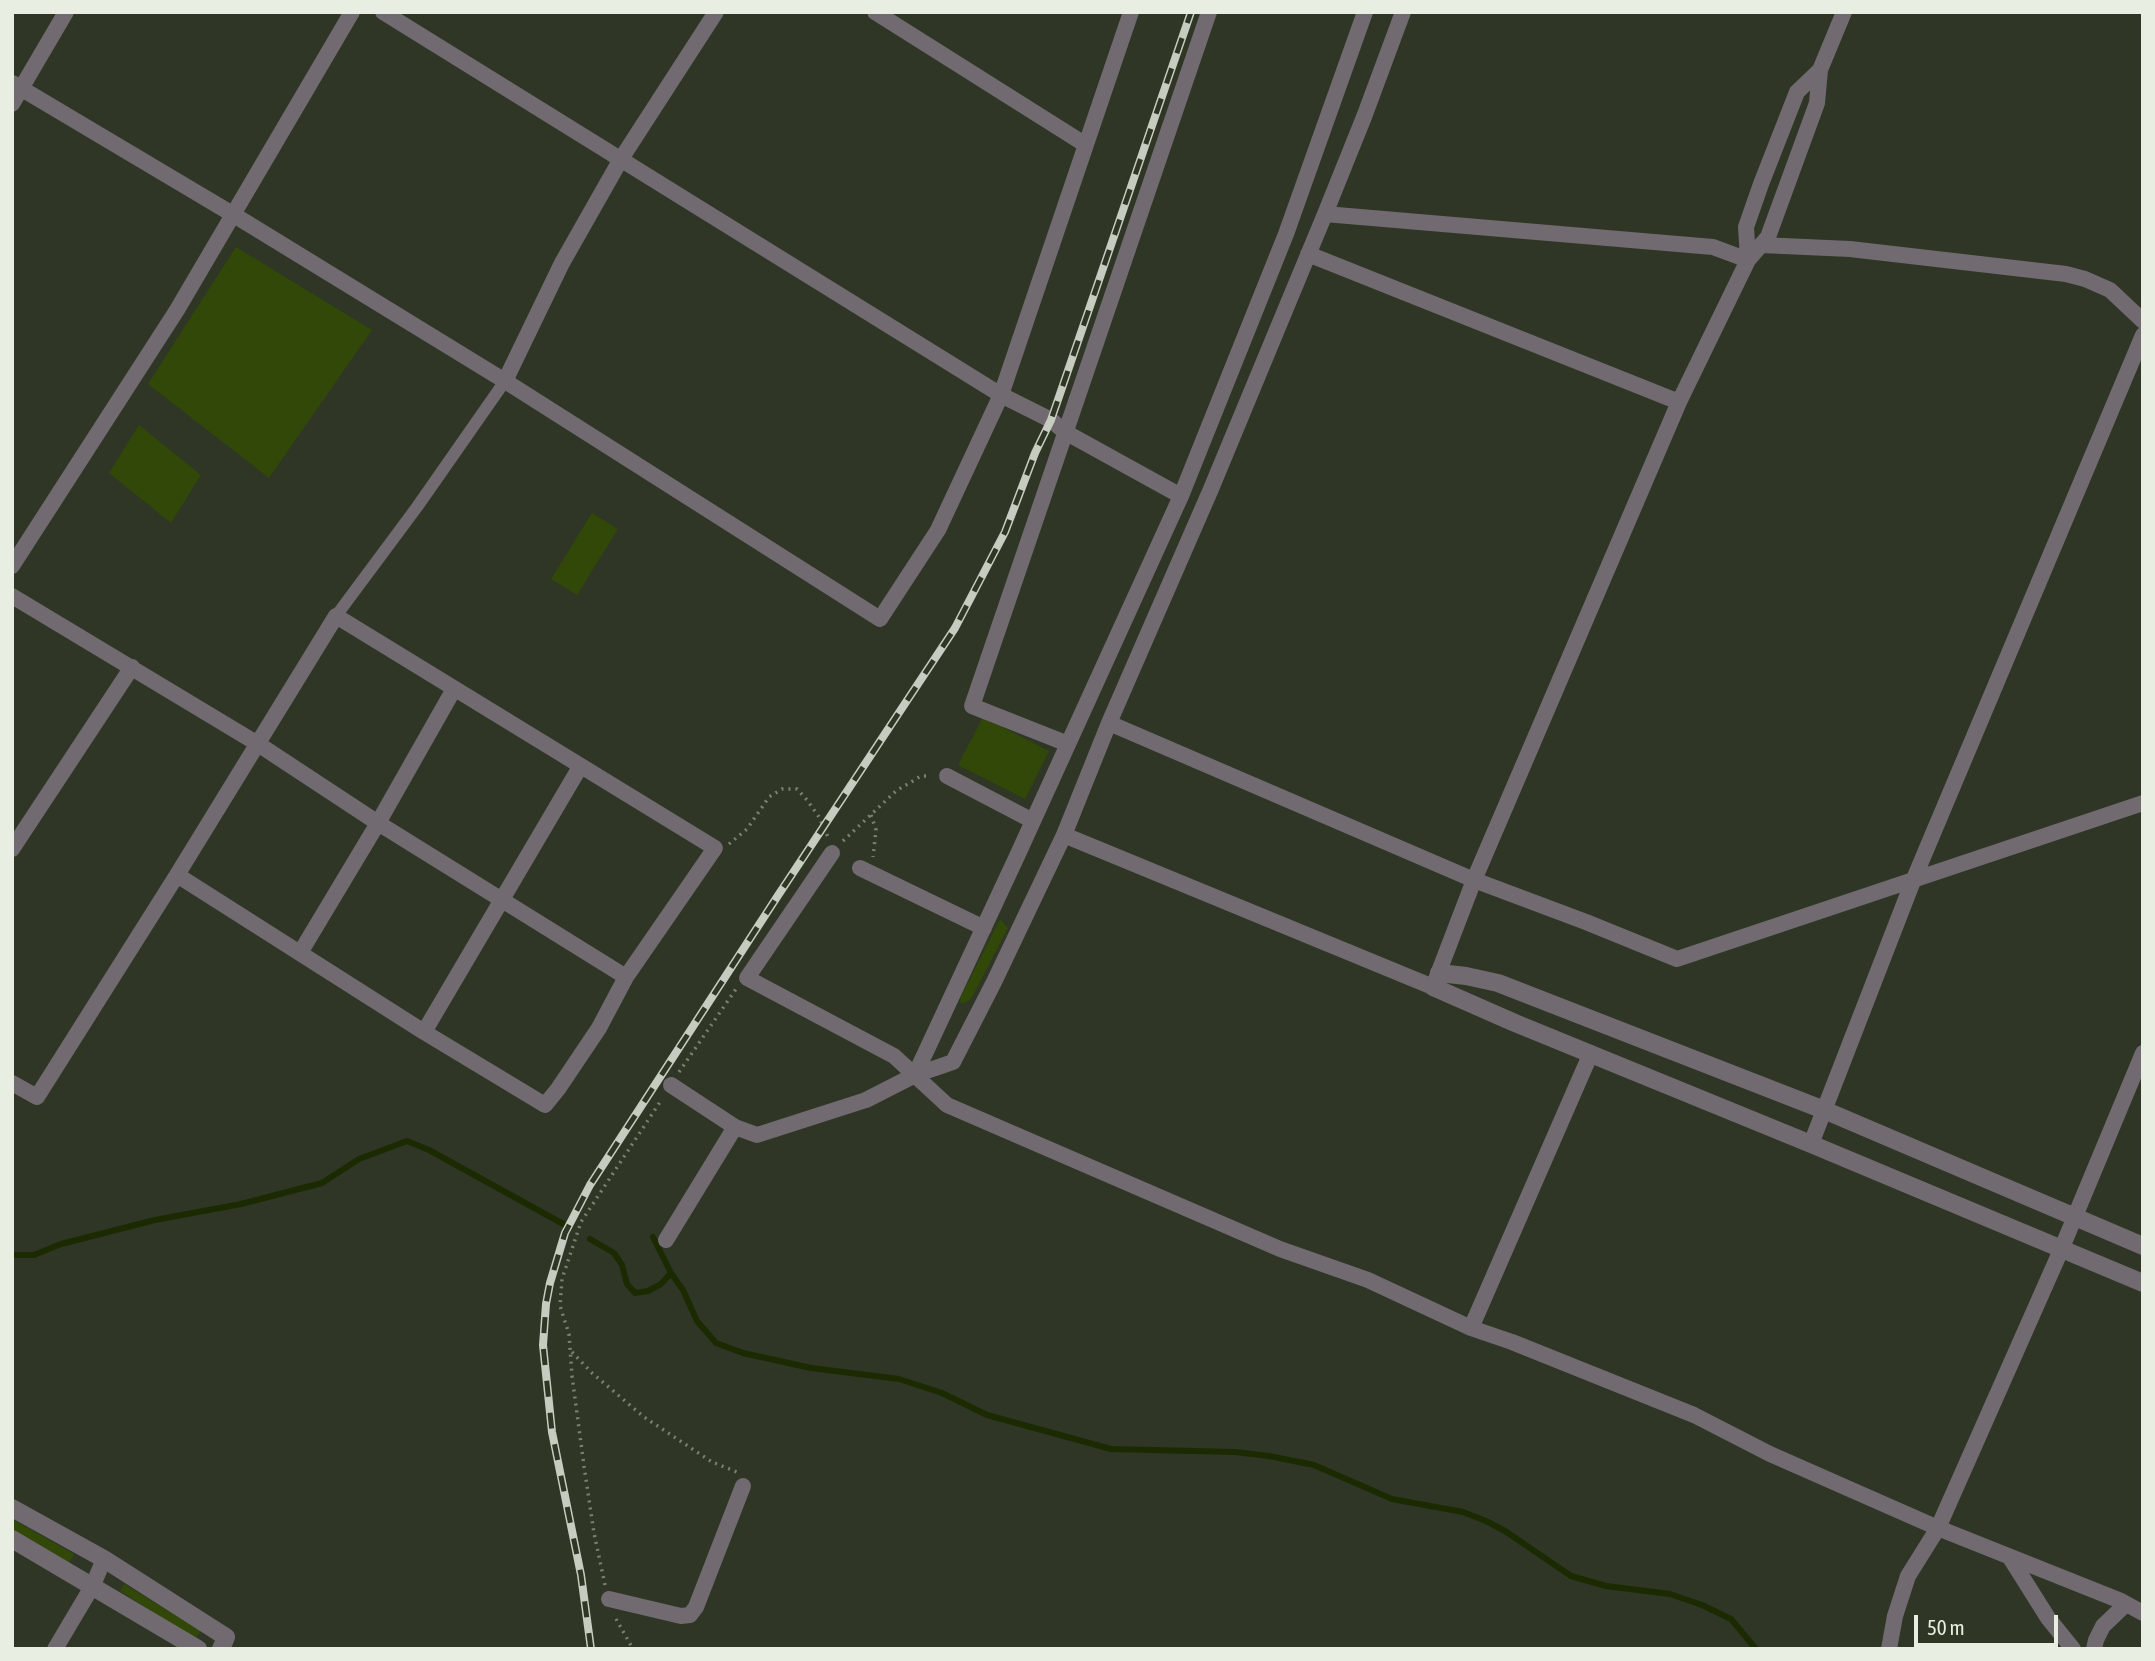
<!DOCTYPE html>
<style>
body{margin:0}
#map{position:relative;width:2155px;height:1661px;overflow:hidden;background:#2f3625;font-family:"Asap Condensed",sans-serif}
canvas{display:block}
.frame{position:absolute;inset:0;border:14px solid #e9eee3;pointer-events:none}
.scale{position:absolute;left:1914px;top:1615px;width:144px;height:32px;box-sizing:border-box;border:4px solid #e9eee3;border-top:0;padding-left:9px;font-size:21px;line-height:24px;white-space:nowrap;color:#e9eee3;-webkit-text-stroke:5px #2f3625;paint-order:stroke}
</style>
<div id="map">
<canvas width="2155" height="1661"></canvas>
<div class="frame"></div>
<div class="scale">50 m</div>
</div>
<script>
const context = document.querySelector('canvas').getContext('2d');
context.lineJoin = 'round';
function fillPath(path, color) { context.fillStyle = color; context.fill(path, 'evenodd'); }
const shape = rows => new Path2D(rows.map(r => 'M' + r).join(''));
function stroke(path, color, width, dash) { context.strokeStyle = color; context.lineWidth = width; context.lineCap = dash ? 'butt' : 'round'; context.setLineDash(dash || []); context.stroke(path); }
fillPath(shape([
 [236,247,372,330,269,478,148,384],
 [139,425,201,475,171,523,109,473],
 [592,513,618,529,577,595,551,579],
 [983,717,1049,751,1025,799,958,765],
 [1000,919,1008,928,971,999,961,1004,960,998],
 [12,1519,74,1554,69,1563,12,1530],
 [124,1584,201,1631,195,1639,120,1591]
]), '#324808');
stroke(shape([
 [653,1237,671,1273],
 [590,1239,614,1253,622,1265,627,1284,635,1293,648,1291,661,1284,671,1273,683,1290,697,1321,716,1343,743,1353,811,1368,899,1379,942,1393,987,1415,1111,1449,1235,1452,1269,1456,1314,1465,1392,1499,1463,1512,1486,1521,1505,1531,1571,1576,1606,1586,1670,1594,1702,1605,1731,1619,1756,1649],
 [12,1255,34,1255,61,1244,155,1220,241,1204,322,1183,359,1159,407,1141,429,1150,565,1225]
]), '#1b2a00', 6);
stroke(shape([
 [871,815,876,830,873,857],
 [843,841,896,791,921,776,931,776],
 [729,844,747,829,769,797,782,789,797,789,807,800,819,817,828,837],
 [679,1072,736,989],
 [572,1352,592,1373,644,1417,712,1462,737,1472],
 [605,1585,594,1533,584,1466,572,1376,569,1334,560,1306,562,1279,581,1222,662,1099],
 [616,1619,633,1649]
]), '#7b8172', 3.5, [2, 5]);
stroke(shape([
 [336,616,417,507,505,381]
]), '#716a71', 12);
stroke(shape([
 [383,12,1001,395,1051,420,1065,432,1181,496],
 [875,12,1086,145],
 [12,83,234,215,505,381,880,619,938,530,1001,395,1131,12],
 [12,104,66,12],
 [1325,214,1713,247,1748,260,1746,227,1761,184,1797,92,1820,70],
 [1761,245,1850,249,2066,274,2085,279,2110,290,2143,321],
 [1308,254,1679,402],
 [505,381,562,263,621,159,716,12],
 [12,566,177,310,352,12],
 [12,596,258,744,378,823,626,977],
 [1109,723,1474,880,1586,922,1677,959,2143,803],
 [1068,744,972,706,1209,12],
 [947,776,1033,821],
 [1064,835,1433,987,1474,880,1679,402,1748,260,1768,237,1817,103,1820,70,1844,12],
 [12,849,132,667],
 [832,853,747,978,894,1056,947,1105,1280,1249,1368,1280,1471,1328,1512,1342,1694,1415,1770,1454,1938,1528,2121,1601,2143,1613],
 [860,868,984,928],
 [300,953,378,823,454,689],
 [424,1032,580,767],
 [915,1075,1018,854,1181,496,1286,234,1365,12],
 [12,1083,37,1097,177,875,336,616,715,848,626,977,599,1028,558,1089,545,1105,424,1032,177,875],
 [671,1085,735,1127,757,1135,866,1100,915,1075,953,1062,994,982,1064,835,1109,723,1211,489,1325,214,1364,117,1403,12],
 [1811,1144,1913,881,2143,335],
 [666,1240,735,1127],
 [1471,1328,1591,1053],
 [2009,1556,2048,1618,2073,1649],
 [609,1599,681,1616,690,1615,696,1607,743,1486],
 [55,1649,93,1585,104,1559],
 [1889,1649,1895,1616,1908,1576,1938,1528,2061,1250,2143,1053],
 [2094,1649,2096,1640,2103,1626,2126,1604]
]), '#716a71', 16);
stroke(shape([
 [1439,973,1466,976,1498,983,1824,1110,2143,1246],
 [1433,987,1515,1023,1811,1144,2143,1283],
 [12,1508,104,1559,226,1637,221,1649],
 [12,1539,198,1649]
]), '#716a71', 18);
const rail = shape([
 [591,1649,581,1575,552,1432,543,1345,546,1304,550,1283,565,1233,590,1185,777,897,955,628,1005,532,1035,453,1051,420,1191,12]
]);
stroke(rail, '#c7ccc0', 8);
stroke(rail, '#2f3625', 5, [16]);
</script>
